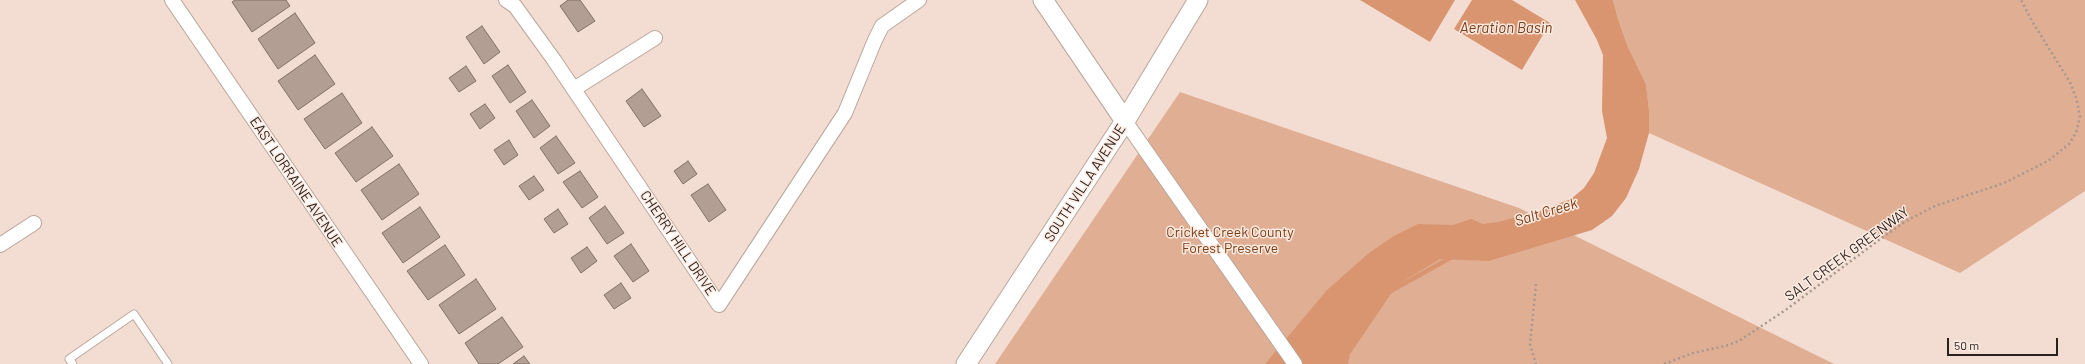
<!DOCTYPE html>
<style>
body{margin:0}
#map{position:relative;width:2085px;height:364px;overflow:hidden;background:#f3ddd2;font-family:Barlow,sans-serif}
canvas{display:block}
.scale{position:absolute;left:1947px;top:338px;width:111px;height:18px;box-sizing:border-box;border:2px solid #29211d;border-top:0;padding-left:5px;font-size:12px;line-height:14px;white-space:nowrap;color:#29211d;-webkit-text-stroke:3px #fdebe2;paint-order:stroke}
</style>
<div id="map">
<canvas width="2085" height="364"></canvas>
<div class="scale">50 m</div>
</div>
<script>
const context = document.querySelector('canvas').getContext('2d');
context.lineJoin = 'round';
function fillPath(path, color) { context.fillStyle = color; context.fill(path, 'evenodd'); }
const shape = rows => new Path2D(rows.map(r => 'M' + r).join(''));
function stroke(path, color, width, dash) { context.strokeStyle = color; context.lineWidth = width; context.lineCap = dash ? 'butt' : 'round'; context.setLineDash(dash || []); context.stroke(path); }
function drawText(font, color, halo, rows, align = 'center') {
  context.font = font + ' Barlow,sans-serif'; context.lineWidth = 3; context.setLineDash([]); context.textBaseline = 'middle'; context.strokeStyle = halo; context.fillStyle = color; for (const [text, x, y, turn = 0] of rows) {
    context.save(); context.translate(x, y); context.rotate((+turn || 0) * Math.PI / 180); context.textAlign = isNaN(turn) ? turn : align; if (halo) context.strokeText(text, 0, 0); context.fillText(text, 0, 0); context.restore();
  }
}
fillPath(shape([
 [1613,0,2085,0,2085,191,1960,273,1649,133,1649,110,1646,84,1628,47,1618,19],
 [1180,92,1519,208,1834,364,995,364]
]), '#e0ae93');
fillPath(shape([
 [1360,0,1455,0,1430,42],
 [1472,0,1512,0,1550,23,1522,70,1454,29],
 [1575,0,1613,0,1618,19,1628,47,1646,84,1649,110,1649,133,1639,169,1626,198,1612,216,1592,230,1489,261,1440,259,1397,285,1350,354,1348,364,1265,364,1327,290,1369,253,1394,236,1418,224,1453,225,1471,219,1483,224,1498,222,1540,211,1571,199,1584,188,1594,173,1607,138,1602,111,1603,55,1597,40]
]), '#d89570');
stroke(shape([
 [1389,292,1450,258]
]), '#d89570', 4.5);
const building = shape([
 [235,0,286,0,290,6,252,32,232,2,235,0],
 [568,0,580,0,595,21,578,32,560,6,568,0],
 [295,13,315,43,278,69,258,39,295,13],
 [482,26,500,52,484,64,466,37,482,26],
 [315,55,335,84,298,110,278,81,315,55],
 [508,65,526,92,510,103,492,76,508,65],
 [466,66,476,81,459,92,449,78,466,66],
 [642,89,661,116,644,127,626,101,642,89],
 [342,93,362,123,325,149,304,119,342,93],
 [532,100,550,126,534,138,516,111,532,100],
 [485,104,495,118,480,129,470,114,485,104],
 [372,127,393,156,356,182,335,153,372,127],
 [556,136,575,163,558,174,540,148,556,136],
 [509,140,518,155,504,165,494,150,509,140],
 [688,161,697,174,683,184,674,171,688,161],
 [399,164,419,194,382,220,361,190,399,164],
 [580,171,598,197,582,208,563,182,580,171],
 [534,176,544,190,529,200,519,186,534,176],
 [708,184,726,210,709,222,691,195,708,184],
 [605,206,624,233,607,244,589,218,605,206],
 [420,207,440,237,403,263,382,233,420,207],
 [558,209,568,224,554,233,544,219,558,209],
 [631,244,649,271,633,282,614,256,631,244],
 [445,245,465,275,428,300,407,271,445,245],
 [587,247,597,261,581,273,571,258,587,247],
 [476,279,496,309,459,334,439,305,476,279],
 [621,283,631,298,614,309,604,295,621,283],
 [502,317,523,347,498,364,479,364,465,343,502,317],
 [524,356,530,364,513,364,524,356]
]);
fillPath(building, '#b39e94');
stroke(building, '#847066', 1);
const lane = shape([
 [73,364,69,359,134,314,168,364]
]);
const street = shape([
 [172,0,421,364],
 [506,0,515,6,554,60,719,305,845,113,875,40,882,26,919,0],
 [574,89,655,38],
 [1125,121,1295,364],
 [0,245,34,223]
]);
const secondary = shape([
 [1043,0,1125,121],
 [966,364,1125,121,1198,0]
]);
stroke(lane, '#baa69b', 9);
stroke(street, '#baa69b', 16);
stroke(secondary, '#baa69b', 21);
stroke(shape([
 [1536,284,1530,345,1536,364],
 [1664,364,1693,353,1725,346,1739,341,1787,309,1879,240,1906,221,1935,206,2004,183,2048,161,2069,144,2076,133,2080,117,2077,101,2071,84,2032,21,2021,0]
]), '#a8978f', 2.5, [2, 3]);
stroke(lane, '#fff', 7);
stroke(street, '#fff', 14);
stroke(secondary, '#fff', 19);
drawText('14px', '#29211d', '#fdebe2', [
 ["EAST LORRAINE AVENUE",296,182,56],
 ["SOUTH VILLA AVENUE",1085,183,-57],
 ["CHERRY HILL DRIVE",678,243,56],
 ["SALT CREEK GREENWAY",1847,254,-36]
]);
drawText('14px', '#783a11', '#fdebe2', [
 ["Cricket Creek County",1230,232],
 ["Forest Preserve",1230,248]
]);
drawText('italic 15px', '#783a11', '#fdebe2', [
 ["Aeration Basin",1506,28],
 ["Salt Creek",1546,212,-17]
]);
</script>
